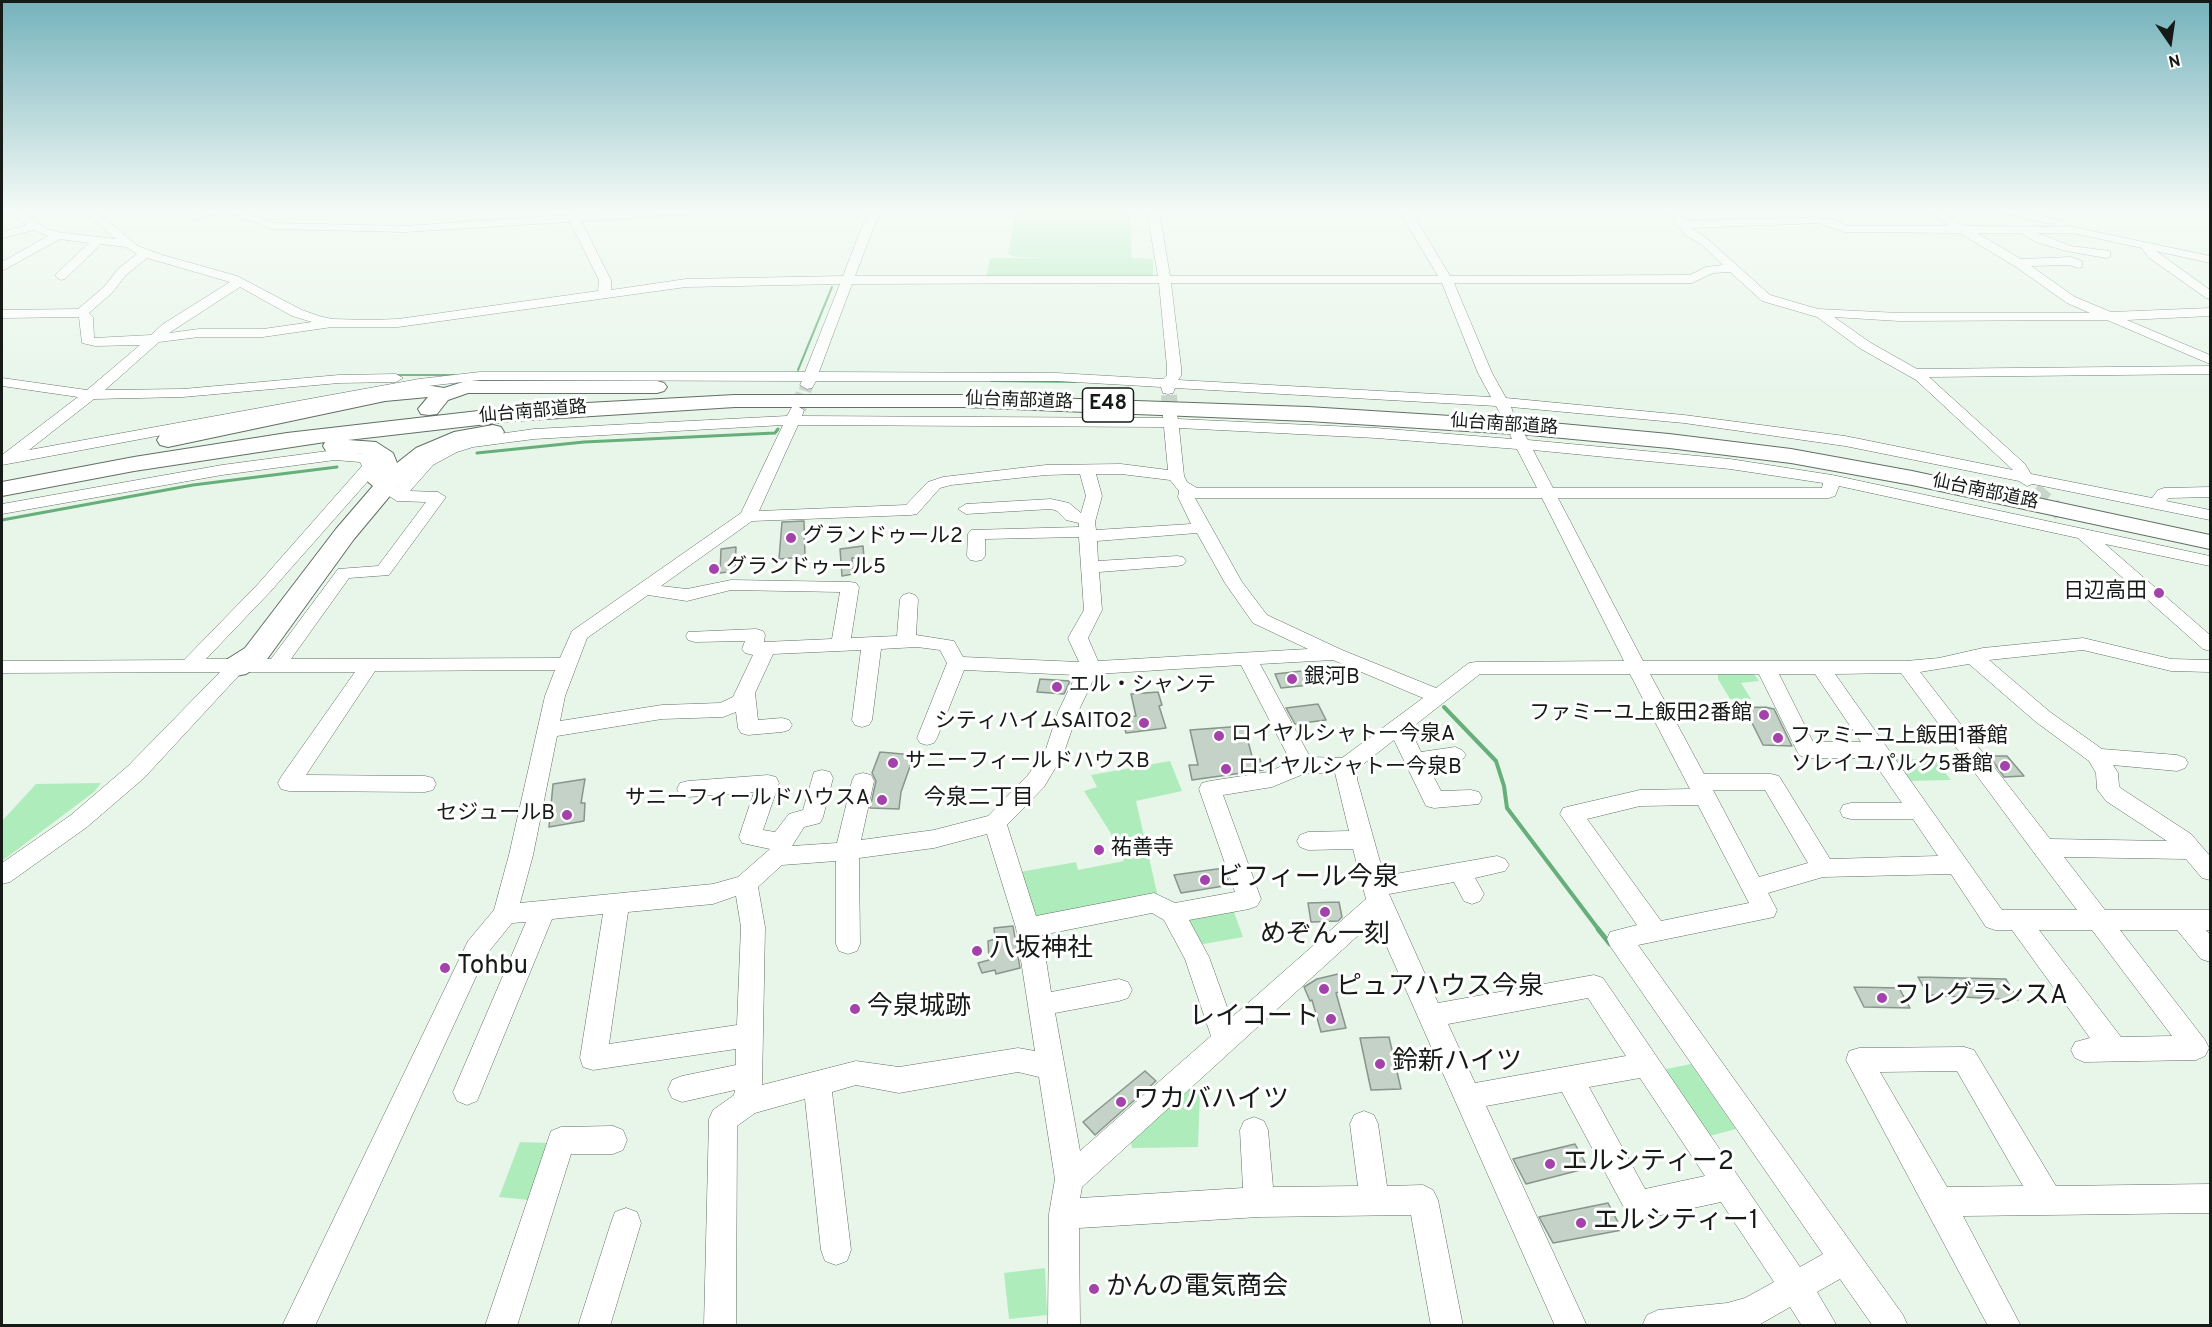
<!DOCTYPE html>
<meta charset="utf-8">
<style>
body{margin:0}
#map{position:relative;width:2212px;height:1327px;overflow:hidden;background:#e8f6ea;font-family:Overpass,sans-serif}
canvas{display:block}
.frame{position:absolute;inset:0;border:3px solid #161b17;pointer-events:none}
.north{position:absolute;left:2140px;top:12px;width:60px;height:60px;-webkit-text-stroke:4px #fff;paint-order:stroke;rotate:167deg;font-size:16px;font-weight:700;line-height:24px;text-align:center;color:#161b17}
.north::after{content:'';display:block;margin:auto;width:21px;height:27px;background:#161b17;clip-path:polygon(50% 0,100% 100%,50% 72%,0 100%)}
</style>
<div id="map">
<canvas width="2212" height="1327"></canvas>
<div class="frame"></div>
<div class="north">N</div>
</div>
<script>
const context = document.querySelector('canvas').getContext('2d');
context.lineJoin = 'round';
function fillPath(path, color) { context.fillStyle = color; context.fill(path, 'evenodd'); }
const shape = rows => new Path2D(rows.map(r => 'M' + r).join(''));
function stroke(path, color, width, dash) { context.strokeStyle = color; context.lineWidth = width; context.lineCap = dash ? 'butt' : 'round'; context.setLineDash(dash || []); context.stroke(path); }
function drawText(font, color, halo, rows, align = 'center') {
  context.font = font + ' Overpass,"Noto Sans JP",sans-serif'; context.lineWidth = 6; context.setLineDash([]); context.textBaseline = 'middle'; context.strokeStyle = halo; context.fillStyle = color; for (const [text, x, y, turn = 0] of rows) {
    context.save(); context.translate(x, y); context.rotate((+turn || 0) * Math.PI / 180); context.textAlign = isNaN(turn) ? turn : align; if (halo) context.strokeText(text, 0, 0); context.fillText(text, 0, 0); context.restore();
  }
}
fillPath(shape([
 [1016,211,1130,211,1132,258,1153,259,1153,278,986,278,990,258,1057,258,1015,257,1008,254],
 [1718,673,1753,673,1759,681,1741,683,1751,699,1730,699,1718,679],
 [1890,759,1934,759,1951,780,1906,781],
 [1170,761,1182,791,1136,801,1158,897,1031,918,1020,872,1076,862,1078,870,1124,861,1110,832,1084,791,1097,787,1091,775],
 [101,783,94,792,2,861,2,821,36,784],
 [1234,912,1243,937,1198,945,1188,927,1190,919],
 [1691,1064,1736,1129,1702,1138,1657,1071],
 [1190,1086,1200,1092,1198,1147,1132,1148,1131,1142],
 [520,1142,549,1143,529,1200,499,1197],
 [1045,1268,1047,1315,1009,1319,1004,1273]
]), '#aeecbc');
stroke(shape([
 [798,370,832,287],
 [395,375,454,375],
 [991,381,1076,382]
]), '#67af7a', 2);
stroke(shape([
 [477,453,584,442,775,433,778,429],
 [2,520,193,485,337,467]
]), '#67af7a', 3);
stroke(shape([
 [1444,707,1496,761,1504,786,1507,808,1599,930]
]), '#67af7a', 4);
stroke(shape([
 [1598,929,1610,944]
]), '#67af7a', 5);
const building = shape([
 [804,521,805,557,779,559,782,522,804,521],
 [863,546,864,557,852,558,853,574,842,576,840,549,863,546],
 [736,547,735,571,720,573,721,549,736,547],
 [1302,671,1309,685,1281,688,1275,674,1302,671],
 [1040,679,1070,681,1064,694,1037,692,1040,679],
 [1158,692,1162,705,1159,706,1166,728,1126,733,1122,718,1136,716,1131,694,1158,692],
 [1318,704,1326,720,1295,724,1286,708,1318,704],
 [1765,707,1774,709,1792,746,1763,745,1751,721,1747,721,1738,708,1765,707],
 [1244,726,1253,760,1260,759,1263,770,1192,780,1189,765,1198,765,1190,730,1244,726],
 [880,752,914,755,901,792,899,809,870,808,876,781,872,773,880,752],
 [1989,756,2007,756,2024,776,2004,777,1989,756],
 [585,779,581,803,585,803,584,821,549,827,553,784,585,779],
 [1224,868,1230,885,1181,893,1174,875,1224,868],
 [1339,902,1342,917,1338,921,1311,922,1308,903,1339,902],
 [1013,926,1020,968,996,974,995,970,982,973,978,963,989,960,988,941,995,939,994,928,1013,926],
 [1338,974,1345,990,1336,993,1346,1028,1321,1032,1312,1000,1310,1001,1304,987,1317,979,1338,974],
 [1918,977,2006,979,2018,1000,1928,995,1918,977],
 [1854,987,1899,988,1910,1008,1864,1007,1854,987],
 [1389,1037,1401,1089,1371,1090,1360,1038,1389,1037],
 [1145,1071,1156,1081,1095,1135,1083,1122,1145,1071],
 [1575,1144,1588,1168,1526,1184,1513,1159,1575,1144],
 [1608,1203,1622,1230,1553,1243,1539,1217,1608,1203]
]);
fillPath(building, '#c4d2c7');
stroke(building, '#88958a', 1.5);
stroke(shape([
 [805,391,807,385]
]), '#c8d5ca', 13, [13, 6]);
stroke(shape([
 [1169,395,1170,412],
 [798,409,805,390],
 [2034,490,2061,513]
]), '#c8d5ca', 16, [16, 8]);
const minor = shape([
 [12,211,20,211,47,229,57,232,116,239,83,211,96,211,138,246,159,254,237,276,302,310,319,316,332,319,369,320,398,319,598,291,599,280,570,222,405,232,272,229,227,211,243,211,273,223,405,226,567,215,564,211,576,211,577,215,637,211,695,211,689,214,581,221,611,280,611,290,686,279,843,276,868,211,880,211,855,276,1158,276,1147,211,1159,211,1170,276,1438,276,1399,211,1411,211,1450,276,1690,275,1706,267,1723,265,1702,245,1684,234,1672,218,1661,211,1675,211,1686,221,1819,217,1835,220,1847,226,1949,226,1926,211,1940,211,1965,226,2073,227,2210,256,2210,263,2156,251,2210,290,2210,299,2206,298,2148,257,2142,248,2073,233,2037,233,2071,246,2110,251,2110,257,2106,258,2066,251,2036,242,2021,233,1977,233,2021,259,2071,257,2082,261,2082,267,2078,268,2069,265,2031,266,2075,297,2111,312,2210,308,2210,316,2127,320,2210,355,2210,364,2107,320,1899,321,1834,317,1871,343,1917,369,2210,366,2210,374,1929,377,2025,464,2031,474,2152,498,2158,490,2164,488,2210,487,2210,497,2169,498,2166,501,2210,510,2210,520,2033,484,2027,486,2019,481,1845,446,1684,423,1511,407,1513,412,1506,416,1501,415,1496,406,1175,388,1173,393,1168,394,1163,393,1161,387,1057,381,816,381,812,388,807,389,800,385,802,381,480,380,419,387,2,465,2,455,78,397,2,386,2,378,87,390,140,345,95,346,82,343,79,317,2,318,2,310,78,309,104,287,118,269,137,254,126,247,101,244,65,279,61,280,55,276,57,273,89,243,60,239,2,271,2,262,48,236,34,230,2,238,2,232,27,225,12,215,12,211],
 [1819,223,1845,232,1960,233,2016,267,2067,303,2090,313,1899,313,1818,309,1770,295,1710,241,1691,228,1819,223],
 [147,258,230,282,163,324,151,335,94,338,93,317,89,313,112,293,126,275,147,258],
 [1730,272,1762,301,1817,317,1861,349,1916,380,2013,470,1845,436,1684,415,1506,398,1492,373,1454,283,1692,283,1713,273,1730,272],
 [1159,283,1167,367,1167,375,1163,379,1057,373,819,372,852,284,1159,283],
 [1171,283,1442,283,1478,373,1491,397,1178,380,1181,376,1181,367,1171,283],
 [840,284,805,372,480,372,419,379,29,450,94,399,183,397,339,383,396,382,403,378,396,374,339,375,183,389,105,390,159,342,199,337,263,337,332,327,398,327,686,287,840,284],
 [240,287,292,316,312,322,263,329,199,329,169,333,240,287],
 [205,211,223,211,193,221,187,218,205,211],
 [2001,211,2022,211,2055,219,2057,221,2051,224,2003,213,2001,211],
 [797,406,804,410,802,416,1163,418,1163,412,1170,408,1175,409,1178,419,1376,428,1512,439,1510,435,1518,430,1523,432,1528,440,1730,459,1832,475,2210,556,2210,566,2105,544,2210,635,2210,651,2203,649,2078,538,1839,486,1835,496,1829,498,1558,498,1643,661,1906,661,1939,658,1983,648,2083,638,2171,659,2210,660,2210,672,2171,671,2083,650,1989,660,2050,712,2102,749,2177,755,2185,758,2188,763,2185,768,2177,771,2113,765,2118,773,2119,786,2122,789,2191,834,2210,856,2210,880,2202,878,2186,859,2064,857,2105,910,2210,910,2210,930,2206,930,2210,935,2210,962,2201,959,2177,930,2120,930,2205,1040,2209,1048,2205,1056,2196,1060,2084,1062,2075,1058,2071,1050,2075,1042,2090,1038,2012,930,1995,930,1986,927,1951,874,1823,877,1768,893,1777,910,1774,917,1638,945,1903,1315,1908,1326,1873,1326,1840,1279,1817,1292,1837,1326,1802,1326,1790,1307,1757,1326,1642,1326,1647,1315,1658,1310,1727,1303,1745,1298,1774,1282,1721,1202,1638,1220,1628,1215,1562,1092,1486,1106,1587,1326,1555,1326,1375,920,1082,1187,1080,1198,1243,1188,1240,1130,1244,1121,1254,1117,1264,1121,1268,1130,1273,1187,1358,1186,1350,1124,1354,1115,1364,1111,1374,1115,1378,1124,1387,1186,1423,1185,1433,1190,1438,1200,1463,1326,1431,1326,1411,1215,1259,1217,1079,1228,1080,1326,1048,1326,1049,1214,1055,1179,1039,1077,1018,1072,899,1093,856,1085,832,1092,851,1250,847,1261,836,1265,825,1261,821,1250,805,1099,755,1113,737,1126,736,1326,704,1326,709,1119,713,1110,734,1095,735,1090,682,1102,672,1098,668,1089,672,1080,682,1076,736,1065,736,1049,593,1070,583,1067,580,1058,603,914,552,919,477,1101,467,1105,457,1101,453,1092,526,922,512,923,486,955,315,1326,282,1326,468,941,494,910,509,855,545,696,555,670,375,671,306,775,425,776,433,778,436,784,433,790,425,792,289,791,281,789,278,783,281,777,355,672,242,672,144,778,87,827,10,882,2,884,2,863,71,815,128,766,220,672,2,673,2,661,184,660,258,584,362,466,360,462,335,460,222,475,2,514,2,504,222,465,335,450,371,455,378,466,368,481,270,592,206,659,271,659,338,569,378,566,426,502,397,501,389,496,421,459,447,446,471,438,534,429,787,416,792,407,797,406],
 [783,425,741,513,572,631,560,658,291,659,349,578,389,575,446,497,438,492,410,491,433,465,457,452,473,447,534,439,783,425],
 [798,425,1164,427,1168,470,1121,464,1046,465,943,477,928,482,906,505,759,511,798,425],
 [1179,428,1376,438,1517,449,1537,488,1197,488,1187,482,1184,476,1179,428],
 [1533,450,1730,469,1823,483,1822,488,1553,488,1533,450],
 [1080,474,1086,496,1081,513,1069,503,1051,499,966,504,958,509,966,514,1051,509,1057,511,1066,520,1079,523,1079,527,971,530,968,534,967,556,970,560,976,561,982,560,985,556,985,539,1079,537,1084,610,1068,638,1079,662,963,657,954,641,916,635,918,599,915,595,909,593,903,595,900,599,897,636,851,638,859,587,856,583,850,582,731,580,687,589,661,586,752,521,911,515,917,514,940,488,951,485,1046,475,1080,474],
 [1096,474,1121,474,1170,480,1179,491,1178,497,1191,524,1096,530,1095,522,1102,496,1096,474],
 [1195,498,1542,498,1624,661,1476,662,1469,663,1436,688,1342,650,1267,615,1242,582,1195,498],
 [1197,533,1225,583,1253,623,1308,649,1098,661,1088,638,1102,610,1099,572,1177,566,1183,565,1186,561,1183,557,1177,556,1098,561,1097,541,1197,533],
 [731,590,840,592,832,639,764,642,765,635,763,631,756,629,688,632,686,636,688,640,695,642,745,641,742,649,745,653,753,655,733,697,720,703,662,705,560,721,565,696,587,638,648,595,687,601,731,590],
 [917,647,940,650,947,663,917,738,920,743,927,745,934,743,937,738,964,670,1076,675,1058,712,1046,749,1028,775,988,816,934,830,861,840,874,781,871,775,863,773,855,775,852,781,837,843,792,846,804,827,820,823,823,817,833,778,830,772,822,770,814,772,803,810,789,814,775,832,763,830,779,783,776,777,768,775,688,781,680,783,677,789,680,795,688,797,754,792,739,837,742,843,770,849,738,877,713,884,520,903,533,855,557,736,662,719,723,717,736,712,738,728,741,733,748,735,782,732,789,730,792,725,789,720,782,718,758,720,755,693,773,654,861,650,852,720,855,725,862,727,869,725,872,720,881,649,917,647],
 [1333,660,1423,698,1342,758,1310,757,1260,664,1333,660],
 [1969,664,2036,722,2089,761,2096,773,2097,789,2106,801,2167,841,2050,839,1920,672,1969,664],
 [1241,665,1291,762,1268,772,1210,781,1202,783,1199,789,1235,892,1175,903,1154,893,1036,916,1007,825,1044,787,1063,755,1078,712,1096,674,1241,665],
 [1901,673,2035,854,2077,910,2002,910,1835,674,1901,673],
 [1480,674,1630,674,1690,789,1640,790,1571,806,1563,808,1560,814,1637,925,1610,932,1607,939,1610,946,1823,1254,1800,1267,1603,978,1594,975,1438,1003,1389,894,1454,882,1464,901,1472,904,1480,901,1484,894,1475,878,1505,871,1509,865,1505,859,1497,856,1384,876,1357,779,1357,769,1394,740,1426,806,1434,808,1479,804,1482,798,1479,792,1471,790,1441,791,1428,766,1462,760,1466,755,1462,750,1455,747,1421,752,1410,729,1480,674],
 [1650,674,1759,674,1799,755,1806,758,1871,758,1902,803,1851,803,1843,805,1840,811,1843,817,1851,819,1913,819,1938,856,1830,859,1779,776,1771,774,1704,774,1650,674],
 [1779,674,1815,674,1861,742,1813,742,1779,674],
 [1306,773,1335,773,1349,831,1308,832,1300,835,1297,841,1300,847,1308,850,1353,849,1366,899,1231,1018,1209,957,1189,920,1249,909,1257,906,1261,899,1223,795,1272,787,1306,773],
 [1713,790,1765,790,1808,863,1759,877,1713,790],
 [1698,805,1749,903,1661,921,1587,819,1640,806,1698,805],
 [987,834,1016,928,1035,1051,1018,1048,899,1067,856,1061,762,1085,765,927,758,887,782,865,836,861,836,944,839,951,848,954,857,951,860,944,859,858,934,848,987,834],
 [736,896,741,927,737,1025,609,1044,628,912,713,904,736,896],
 [1152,913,1164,920,1185,959,1211,1036,1080,1151,1055,1013,1119,1001,1128,998,1132,990,1128,982,1119,979,1051,992,1042,935,1152,913],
 [2039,930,2092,930,2172,1036,2121,1037,2039,930],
 [1588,998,1626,1056,1475,1083,1448,1024,1588,998],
 [1640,1078,1705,1176,1645,1189,1589,1087,1640,1078],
 [1964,1047,1974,1050,2056,1186,2210,1184,2210,1213,1963,1216,2021,1326,1988,1326,1846,1060,1849,1051,1859,1048,1964,1047],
 [1957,1071,2023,1186,1947,1187,1880,1072,1957,1071],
 [613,1126,623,1130,627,1140,623,1150,613,1154,571,1154,517,1326,485,1326,551,1131,561,1127,613,1126],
 [626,1208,637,1212,641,1223,610,1326,578,1326,611,1223,615,1212,626,1208]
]);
const highway = shape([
 [466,381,657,381,664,383,667,387,664,391,657,393,468,393,448,400,437,414,429,415,421,414,418,409,428,397,385,401,168,447,160,445,157,440,160,435,168,433,385,389,426,385,444,388,466,381],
 [735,395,964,395,1308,407,1530,421,1669,434,1791,449,1912,471,2210,535,2210,549,1912,485,1791,463,1669,448,1530,435,1308,421,964,407,735,407,513,421,348,440,376,442,393,453,397,463,416,448,454,432,493,425,501,427,504,432,501,437,467,443,432,458,399,485,354,539,265,662,246,674,236,676,226,674,222,667,226,660,245,648,336,529,373,486,366,480,374,466,374,461,363,454,326,451,323,446,325,442,134,471,2,496,2,482,134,457,287,433,513,407,735,395]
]);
stroke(minor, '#626f65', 1);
stroke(highway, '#626f65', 2);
fillPath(minor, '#fff');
fillPath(highway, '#fff');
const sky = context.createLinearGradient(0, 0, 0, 397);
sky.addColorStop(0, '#74b2bc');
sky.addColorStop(0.53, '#f5fbf6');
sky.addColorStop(1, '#f5fbf600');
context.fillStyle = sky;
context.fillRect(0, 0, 2212, 397);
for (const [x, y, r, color] of [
 [791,538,6,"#a342aa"],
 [714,569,6,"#a342aa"],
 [2159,593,6,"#a342aa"],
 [1292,679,6,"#a342aa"],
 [1057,687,6,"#a342aa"],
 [1764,715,6,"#a342aa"],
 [1144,723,6,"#a342aa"],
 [1219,736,6,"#a342aa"],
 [1778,738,6,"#a342aa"],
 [893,763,6,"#a342aa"],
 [2005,766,6,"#a342aa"],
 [1226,769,6,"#a342aa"],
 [882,800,6,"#a342aa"],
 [567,815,6,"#a342aa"],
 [1099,850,6,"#a342aa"],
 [1205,880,6,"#a342aa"],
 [1325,912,6,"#a342aa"],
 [977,951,6,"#a342aa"],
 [445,968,6,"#a342aa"],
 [1324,989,6,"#a342aa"],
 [1882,998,6,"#a342aa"],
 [855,1009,6,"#a342aa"],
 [1331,1019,6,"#a342aa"],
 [1380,1064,6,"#a342aa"],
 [1121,1102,6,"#a342aa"],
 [1550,1164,6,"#a342aa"],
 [1581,1223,6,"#a342aa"],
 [1094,1289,6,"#a342aa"]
]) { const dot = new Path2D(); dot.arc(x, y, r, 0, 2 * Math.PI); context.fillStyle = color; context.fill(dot); stroke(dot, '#fff', 2); }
drawText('18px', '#161b17', '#fff', [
 ["仙台南部道路",1019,402,2],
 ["仙台南部道路",533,413,-5],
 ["仙台南部道路",1504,426,4],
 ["仙台南部道路",1985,493,12]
]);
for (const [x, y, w] of [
 [1108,405,51]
]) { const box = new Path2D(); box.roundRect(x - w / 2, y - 17, w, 34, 4.5); context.fillStyle = '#fff'; context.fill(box); stroke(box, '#161b17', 1.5); }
drawText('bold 20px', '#161b17', null, [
 ["E48",1108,405]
]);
drawText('21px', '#161b17', '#fff', [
 ["グランドゥール2",803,538],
 ["グランドゥール5",726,569],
 ["日辺高田",2147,593,"right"],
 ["銀河B",1304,679],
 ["エル・シャンテ",1069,687],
 ["ファミーユ上飯田2番館",1752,715,"right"],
 ["シティハイムSAITO2",1132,723,"right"],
 ["ロイヤルシャトー今泉A",1231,736],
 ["ファミーユ上飯田1番館",1790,738],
 ["サニーフィールドハウスB",905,763],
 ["ソレイユパルク5番館",1993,766,"right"],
 ["ロイヤルシャトー今泉B",1238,769],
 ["サニーフィールドハウスA",870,800,"right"],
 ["セジュールB",555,815,"right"],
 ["祐善寺",1111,850]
], 'left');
drawText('22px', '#161b17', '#fff', [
 ["今泉二丁目",979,800]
]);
drawText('26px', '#161b17', '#fff', [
 ["ビフィール今泉",1217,880],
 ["めぞん一刻",1325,937,"center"],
 ["八坂神社",989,951],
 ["Tohbu",457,968],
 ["ピュアハウス今泉",1336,989],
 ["フレグランスA",1894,998],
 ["今泉城跡",867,1009],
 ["レイコート",1319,1019,"right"],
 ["鈴新ハイツ",1392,1064],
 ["ワカバハイツ",1133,1102],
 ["エルシティー2",1562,1164],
 ["エルシティー1",1593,1223],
 ["かんの電気商会",1106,1289]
], 'left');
</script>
